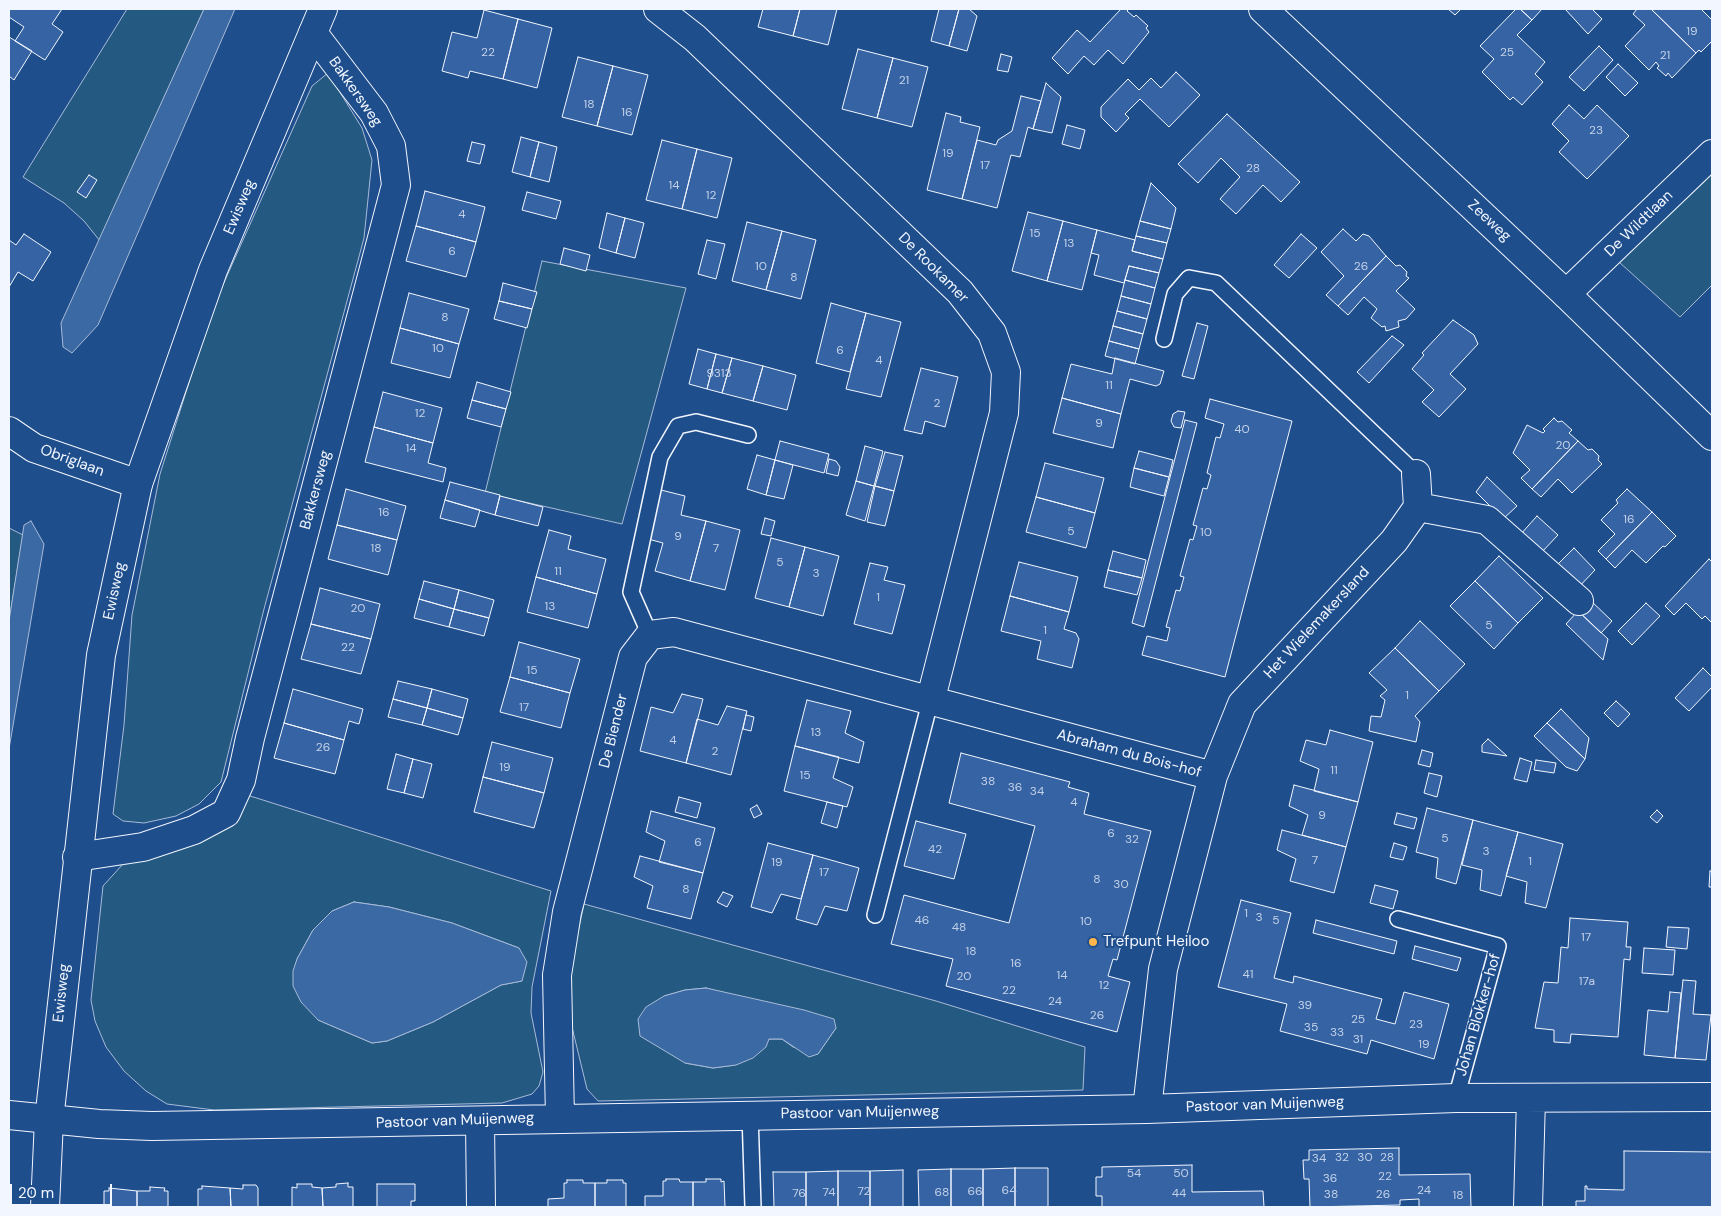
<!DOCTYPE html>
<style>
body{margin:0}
#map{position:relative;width:1721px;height:1216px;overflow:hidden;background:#1f4e8c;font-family:"DM Sans",sans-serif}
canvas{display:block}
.frame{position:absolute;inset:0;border:10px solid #f2f6ff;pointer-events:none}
.scale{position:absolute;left:10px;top:1184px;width:102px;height:22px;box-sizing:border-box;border:2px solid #f2f6ff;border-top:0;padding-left:6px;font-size:15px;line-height:18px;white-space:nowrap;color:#f2f6ff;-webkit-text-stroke:4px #1f4e8c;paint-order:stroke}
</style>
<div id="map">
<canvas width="1721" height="1216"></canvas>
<div class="frame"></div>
<div class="scale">20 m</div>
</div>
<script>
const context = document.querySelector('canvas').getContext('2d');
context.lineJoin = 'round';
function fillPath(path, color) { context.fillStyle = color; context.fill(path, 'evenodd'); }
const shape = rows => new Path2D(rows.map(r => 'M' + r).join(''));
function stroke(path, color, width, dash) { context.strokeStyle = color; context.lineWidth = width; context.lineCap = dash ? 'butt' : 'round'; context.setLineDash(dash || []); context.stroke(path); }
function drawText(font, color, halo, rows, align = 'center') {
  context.font = font + ' "DM Sans",sans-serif'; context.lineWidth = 4; context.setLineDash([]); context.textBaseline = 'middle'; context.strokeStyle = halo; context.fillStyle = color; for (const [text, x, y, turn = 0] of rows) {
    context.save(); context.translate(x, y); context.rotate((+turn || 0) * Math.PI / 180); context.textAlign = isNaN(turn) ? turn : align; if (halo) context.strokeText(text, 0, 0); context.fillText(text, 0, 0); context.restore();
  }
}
const green = shape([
 [127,9,204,9,100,241,84,221,64,203,23,177,127,9],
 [328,73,362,128,372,160,364,238,264,609,221,782,199,804,176,816,144,823,123,821,113,814,124,725,132,615,160,474,213,307,312,86,328,73],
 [1712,172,1712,285,1680,317,1619,262,1712,172],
 [542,261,686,288,622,524,485,493,542,261],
 [9,528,23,535,9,621,9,528],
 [247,795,551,891,532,987,531,1013,543,1072,539,1086,532,1094,502,1103,214,1110,167,1104,146,1091,124,1071,106,1047,95,1021,91,1000,103,886,123,864,201,840,247,795],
 [354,902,389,907,452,923,519,948,522,981,501,985,433,1022,387,1041,372,1043,318,1020,297,959,313,930,332,911,354,902],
 [584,904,936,1001,1085,1047,1083,1090,598,1101,587,1089,571,1023,571,965,584,904],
 [706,988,836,1028,818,1054,793,1047,782,1039,769,1039,735,1065,713,1068,685,1063,664,996,685,990,706,988]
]);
fillPath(green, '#245a82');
stroke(green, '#a8bbd7', 1);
const water = shape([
 [204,9,235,9,98,325,72,353,63,347,61,323,204,9],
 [31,521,44,544,9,749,9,621,24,525,31,521],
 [354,902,389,907,452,923,519,948,527,962,522,981,501,985,433,1022,387,1041,372,1043,318,1020,301,1002,293,986,293,971,297,959,313,930,332,911,354,902],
 [706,988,804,1010,834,1019,836,1028,818,1054,809,1057,782,1039,769,1039,766,1047,753,1058,736,1065,713,1068,685,1063,640,1036,638,1019,646,1007,664,996,685,990,706,988]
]);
fillPath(water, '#3b69a3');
stroke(water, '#a8bbd7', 1);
const building = shape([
 [9,9,62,9,52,24,63,32,45,60,15,41,24,27,9,17,9,9],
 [763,9,800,9,793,36,758,27,763,9],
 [800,9,837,9,828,45,793,36,800,9],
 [939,9,959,9,949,46,931,41,939,9],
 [959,9,969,9,977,16,967,51,949,46,959,9],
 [1121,9,1129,9,1127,11,1134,17,1136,15,1148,26,1146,28,1149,32,1123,64,1108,50,1094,65,1084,56,1068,74,1052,58,1077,30,1090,42,1121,9],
 [1448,9,1461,9,1455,15,1448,9],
 [1516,9,1520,9,1532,20,1517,35,1545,62,1535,74,1543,82,1522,105,1513,97,1510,100,1482,72,1494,59,1480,46,1516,9],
 [1520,9,1542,9,1532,20,1520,9],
 [1565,9,1592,9,1602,19,1588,34,1565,9],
 [1637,9,1651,9,1696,53,1672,78,1668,73,1666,76,1657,68,1659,66,1656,62,1649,70,1625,46,1645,25,1633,14,1637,9],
 [1651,9,1701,9,1712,20,1712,41,1701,52,1699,50,1696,53,1651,9],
 [484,10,518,19,503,79,470,71,468,78,442,71,452,32,477,38,484,10],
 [518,19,552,28,537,88,503,79,518,19],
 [9,37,32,51,14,80,9,76,9,37],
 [1599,46,1613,60,1584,91,1569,77,1599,46],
 [858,49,893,58,877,118,842,109,858,49],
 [1001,54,1012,57,1008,72,997,70,1001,54],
 [578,57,613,66,597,126,562,117,578,57],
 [893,58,928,67,912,127,877,118,893,58],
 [1618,64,1638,83,1625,96,1606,77,1618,64],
 [613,66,648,75,632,135,597,126,613,66],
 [1176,72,1200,95,1169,127,1140,99,1125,114,1129,118,1116,132,1101,117,1101,107,1128,79,1139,90,1151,78,1161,88,1176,72],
 [1046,83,1061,97,1052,133,1033,129,1046,83],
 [1021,96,1041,101,1033,129,1028,127,1020,157,1011,155,997,208,962,199,977,140,996,145,998,140,1012,131,1021,96],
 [1569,105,1584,119,1597,105,1629,136,1587,179,1559,152,1569,141,1552,124,1569,105],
 [946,113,961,117,960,122,980,127,962,199,927,190,946,113],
 [1227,114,1300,182,1281,202,1263,185,1236,214,1220,199,1240,177,1221,158,1198,183,1178,164,1227,114],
 [1067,125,1085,130,1080,149,1062,144,1067,125],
 [521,137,539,142,530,177,512,172,521,137],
 [662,140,697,149,682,209,646,200,662,140],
 [472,142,485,145,480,164,467,161,472,142],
 [539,142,557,147,549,182,530,177,539,142],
 [697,149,732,158,717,218,682,209,697,149],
 [89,175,97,180,86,198,77,192,89,175],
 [1151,183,1176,208,1171,229,1140,221,1151,183],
 [425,191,485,207,476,242,416,226,425,191],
 [527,192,561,201,556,219,522,210,527,192],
 [1028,212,1063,221,1047,281,1012,271,1028,212],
 [607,213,625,218,616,253,599,248,607,213],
 [625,218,644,223,635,258,616,253,625,218],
 [1063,221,1097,230,1082,290,1047,281,1063,221],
 [1140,221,1171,229,1167,243,1136,236,1140,221],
 [747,222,782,231,766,290,732,281,747,222],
 [416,226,476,242,466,277,406,261,416,226],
 [1343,229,1356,241,1363,234,1369,236,1386,256,1338,306,1326,295,1344,276,1321,252,1343,229],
 [1097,230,1135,240,1132,251,1163,259,1159,273,1129,266,1124,283,1094,275,1099,255,1091,253,1097,230],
 [782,231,816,240,801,299,766,290,782,231],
 [24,234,51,252,33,281,18,272,9,287,9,240,16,245,24,234],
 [1301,234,1317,248,1289,278,1274,265,1301,234],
 [1136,236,1167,243,1163,259,1132,251,1136,236],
 [707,240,725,244,716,279,698,274,707,240],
 [564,248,590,255,586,271,560,264,564,248],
 [1386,256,1396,266,1400,265,1407,272,1406,276,1409,278,1396,291,1415,309,1406,319,1398,321,1399,327,1386,331,1385,326,1382,327,1371,318,1377,309,1364,297,1348,315,1338,306,1386,256],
 [1129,266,1159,273,1155,288,1125,280,1129,266],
 [1125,280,1155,288,1151,304,1121,296,1125,280],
 [503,283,537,292,532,309,499,301,503,283],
 [409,293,469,309,459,344,400,328,409,293],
 [1121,296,1151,304,1147,319,1117,311,1121,296],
 [499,301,532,309,527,328,494,319,499,301],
 [831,303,866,313,850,372,816,363,831,303],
 [1117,311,1147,319,1143,334,1113,326,1117,311],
 [866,313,901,322,881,397,846,389,866,313],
 [1453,320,1474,335,1478,344,1450,374,1466,389,1439,417,1422,402,1434,390,1412,369,1424,355,1422,353,1453,320],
 [1197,323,1208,326,1194,379,1182,376,1197,323],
 [1113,326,1143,334,1139,349,1109,341,1113,326],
 [400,328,459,344,450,378,391,363,400,328],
 [1392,336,1404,345,1369,383,1357,372,1392,336],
 [1109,341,1139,349,1135,364,1105,356,1109,341],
 [698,349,716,354,707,389,689,384,698,349],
 [716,354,732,358,722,393,707,389,716,354],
 [732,358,763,366,753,401,722,393,732,358],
 [1115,358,1164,371,1160,384,1156,386,1130,379,1121,414,1062,398,1071,364,1112,374,1115,358],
 [763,366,796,375,787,410,753,401,763,366],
 [921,368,958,377,945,427,925,421,922,434,904,430,921,368],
 [477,382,511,392,506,409,472,400,477,382],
 [383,392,442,408,433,443,374,427,383,392],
 [1062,398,1121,414,1113,448,1053,433,1062,398],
 [1210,399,1292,421,1225,677,1142,655,1147,636,1167,641,1170,628,1166,627,1176,590,1180,591,1184,577,1180,576,1190,539,1193,540,1197,526,1193,525,1203,488,1207,489,1211,475,1207,473,1216,437,1220,438,1224,424,1205,418,1210,399],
 [472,400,506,409,501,427,467,418,472,400],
 [1178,411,1185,412,1181,428,1174,427,1171,421,1173,414,1178,411],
 [1554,418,1558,422,1562,421,1572,430,1569,433,1578,441,1532,489,1521,478,1530,470,1513,453,1527,425,1543,433,1545,431,1543,429,1554,418],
 [1185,420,1197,423,1144,627,1132,623,1185,420],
 [374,427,433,443,428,463,446,468,443,482,365,462,374,427],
 [780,441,829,454,824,473,775,460,780,441],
 [1578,441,1588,450,1592,449,1599,456,1598,460,1602,464,1572,493,1558,479,1541,497,1532,489,1578,441],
 [865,446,883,451,874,486,856,481,865,446],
 [1139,451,1173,460,1169,477,1134,468,1139,451],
 [885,452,903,456,894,491,875,486,885,452],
 [757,455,775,460,766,495,747,489,757,455],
 [829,459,836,461,840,467,838,476,826,473,829,459],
 [775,460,793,465,784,499,766,495,775,460],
 [1045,463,1104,478,1095,513,1036,497,1045,463],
 [1134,468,1169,477,1164,496,1130,487,1134,468],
 [1487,477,1517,506,1503,519,1476,492,1487,477],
 [856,481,874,486,865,521,846,515,856,481],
 [450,482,500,495,495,515,445,500,450,482],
 [875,486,894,491,885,526,867,522,875,486],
 [346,489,406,506,397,540,337,525,346,489],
 [1627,489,1652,512,1606,559,1598,551,1615,534,1601,520,1618,503,1616,500,1627,489],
 [661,490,685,496,681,515,706,521,690,581,655,571,663,543,648,539,661,490],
 [500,496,543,507,538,526,495,515,500,496],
 [1036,497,1095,513,1086,548,1026,532,1036,497],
 [445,500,480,510,475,527,440,518,445,500],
 [1652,512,1676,536,1665,547,1663,546,1646,563,1632,550,1615,568,1606,559,1652,512],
 [1537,516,1558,535,1540,554,1520,535,1537,516],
 [765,518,775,521,771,536,761,534,765,518],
 [706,521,740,530,725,590,690,581,706,521],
 [337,525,397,540,388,575,328,559,337,525],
 [549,530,571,536,568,549,606,559,597,594,536,577,549,530],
 [771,538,805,547,789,607,755,598,771,538],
 [805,547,839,556,823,616,789,607,805,547],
 [1574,548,1595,570,1576,590,1554,568,1574,548],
 [1113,551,1146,560,1142,578,1108,570,1113,551],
 [1499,556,1543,598,1518,623,1475,581,1499,556],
 [1709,559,1712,562,1712,623,1705,616,1702,619,1686,603,1674,615,1665,606,1709,559],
 [1019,562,1078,577,1069,612,1010,596,1019,562],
 [870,563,888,567,884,580,905,585,892,634,854,624,870,563],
 [1108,570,1142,578,1137,595,1104,587,1108,570],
 [536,577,597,594,588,628,527,612,536,577],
 [424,581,459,590,454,609,419,599,424,581],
 [1475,581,1518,623,1494,649,1450,606,1475,581],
 [320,588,380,604,371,639,311,624,320,588],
 [459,590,494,600,489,618,454,609,459,590],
 [1010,596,1069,612,1064,629,1076,633,1079,639,1072,668,1037,659,1041,641,1001,631,1010,596],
 [419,599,454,609,449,627,414,618,419,599],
 [1589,599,1612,621,1601,633,1578,611,1589,599],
 [1646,603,1660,616,1632,645,1618,631,1646,603],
 [454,609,489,618,484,636,449,627,454,609],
 [1578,611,1608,639,1603,660,1566,624,1578,611],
 [1420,621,1465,664,1439,691,1395,648,1420,621],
 [311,624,371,639,361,674,301,659,311,624],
 [519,642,580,659,570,693,510,677,519,642],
 [1395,648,1439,691,1415,716,1420,722,1416,742,1369,731,1371,716,1381,717,1385,700,1380,696,1387,690,1369,673,1395,648],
 [1703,668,1712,677,1712,687,1689,711,1675,698,1703,668],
 [510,677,570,693,561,728,500,712,510,677],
 [398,681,432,689,427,708,393,699,398,681],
 [293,689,363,709,359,724,349,721,344,740,284,723,293,689],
 [432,689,468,699,463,718,427,708,432,689],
 [682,694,703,699,686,763,640,751,651,707,673,713,682,694],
 [393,699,427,708,422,725,388,717,393,699],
 [807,700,851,711,845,733,864,742,859,763,795,746,807,700],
 [1616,701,1630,714,1618,727,1604,713,1616,701],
 [727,706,747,711,731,775,686,763,697,719,718,725,727,706],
 [427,708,463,718,458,735,422,725,427,708],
 [1561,709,1589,738,1585,759,1547,723,1561,709],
 [746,715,754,717,751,731,743,729,746,715],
 [284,723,344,740,335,774,274,758,284,723],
 [1547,723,1585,759,1577,771,1566,767,1534,736,1547,723],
 [1330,730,1373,742,1358,802,1314,791,1319,769,1300,761,1306,740,1326,745,1330,730],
 [1488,739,1507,756,1482,752,1482,745,1488,739],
 [492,742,553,758,544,793,483,777,492,742],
 [795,746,839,757,833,778,853,787,847,807,784,791,795,746],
 [1422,750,1433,753,1430,767,1418,764,1422,750],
 [961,753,1070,782,1068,787,1089,793,1084,814,1151,831,1117,960,1113,959,1108,976,1130,982,1117,1032,946,986,953,959,891,944,904,895,1009,923,1035,826,949,803,961,753],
 [396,754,413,759,404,793,387,789,396,754],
 [1520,758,1532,762,1527,782,1514,779,1520,758],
 [413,759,432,764,423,798,404,793,413,759],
 [1536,760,1556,763,1554,773,1534,770,1536,760],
 [1429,773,1442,776,1437,797,1424,793,1429,773],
 [483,777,544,793,534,828,474,812,483,777],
 [1294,785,1358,802,1346,847,1302,835,1308,815,1289,806,1294,785],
 [679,797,701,803,697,818,675,812,679,797],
 [827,802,843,806,837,828,821,823,827,802],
 [757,805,762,814,754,818,750,809,757,805],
 [1427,808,1473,820,1456,884,1436,878,1438,858,1416,852,1427,808],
 [1657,810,1663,816,1657,823,1650,817,1657,810],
 [651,811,715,828,703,873,659,862,665,841,646,832,651,811],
 [1397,813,1417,818,1414,829,1394,824,1397,813],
 [1473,820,1518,832,1501,896,1480,890,1482,870,1462,865,1473,820],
 [916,821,966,834,954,879,904,866,916,821],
 [1282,830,1346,847,1334,893,1290,881,1296,859,1277,850,1282,830],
 [1518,832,1563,844,1546,908,1525,903,1527,882,1506,876,1518,832],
 [768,843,813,855,801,899,781,894,772,913,751,907,768,843],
 [1394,843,1407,847,1403,860,1390,857,1394,843],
 [813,855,859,868,847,911,825,906,817,925,796,919,813,855],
 [640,856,703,873,691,919,647,908,653,886,634,877,640,856],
 [1710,871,1712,871,1712,887,1709,887,1710,871],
 [1375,885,1398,891,1393,909,1370,903,1375,885],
 [723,892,733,896,727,907,717,902,723,892],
 [1241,900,1291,913,1274,978,1293,983,1294,976,1382,999,1376,1019,1395,1024,1404,992,1449,1004,1434,1059,1371,1040,1367,1054,1280,1031,1287,1004,1218,987,1241,900],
 [1570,918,1628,922,1626,947,1631,947,1630,960,1624,959,1618,1037,1571,1034,1570,1043,1554,1042,1554,1030,1535,1028,1544,982,1558,983,1561,947,1568,948,1570,918],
 [1316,920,1397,941,1394,954,1313,933,1316,920],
 [1668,927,1689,928,1687,949,1666,947,1668,927],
 [1415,946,1461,958,1457,971,1412,959,1415,946],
 [1644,948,1675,950,1673,975,1642,973,1644,948],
 [1683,980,1696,981,1693,1014,1711,1015,1706,1060,1675,1058,1683,980],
 [1670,992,1681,993,1675,1058,1644,1055,1648,1010,1668,1012,1670,992],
 [1399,1148,1399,1175,1470,1174,1471,1207,1419,1207,1419,1199,1400,1200,1400,1205,1310,1207,1309,1179,1304,1179,1303,1160,1309,1160,1309,1150,1399,1148],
 [1624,1151,1712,1152,1712,1207,1576,1207,1576,1201,1585,1201,1585,1186,1587,1186,1587,1189,1624,1190,1624,1151],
 [1192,1165,1192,1192,1263,1191,1264,1207,1102,1207,1102,1196,1096,1196,1096,1177,1102,1177,1102,1167,1192,1165],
 [1015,1168,1048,1168,1048,1207,1015,1207,1015,1168],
 [1015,1168,1015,1207,983,1207,983,1169,1015,1168],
 [951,1169,951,1207,919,1207,918,1170,951,1169],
 [951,1169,983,1169,983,1207,951,1207,951,1169],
 [903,1170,903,1207,870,1207,870,1171,903,1170],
 [838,1171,870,1171,870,1207,838,1207,838,1171],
 [838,1171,838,1207,806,1207,806,1172,838,1171],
 [773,1172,806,1172,806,1207,774,1207,773,1172],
 [666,1179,679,1179,680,1182,693,1182,693,1207,645,1207,645,1196,663,1196,663,1181,666,1181,666,1179],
 [706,1179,721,1179,721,1182,724,1181,725,1207,693,1207,693,1182,706,1182,706,1179],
 [567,1180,583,1180,583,1183,595,1183,595,1207,548,1207,548,1199,564,1198,564,1183,567,1183,567,1180],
 [607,1180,623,1180,623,1183,626,1183,626,1207,595,1207,595,1183,607,1183,607,1180],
 [348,1183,348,1187,353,1187,353,1207,323,1207,322,1188,336,1187,336,1184,348,1183],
 [297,1184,312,1184,312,1187,322,1188,323,1207,292,1207,292,1187,297,1188,297,1184],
 [377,1184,415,1184,415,1201,411,1201,411,1207,377,1207,377,1184],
 [243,1185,256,1185,258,1188,258,1207,231,1207,230,1188,243,1189,243,1185],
 [202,1186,230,1188,231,1207,198,1207,198,1189,202,1189,202,1186],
 [150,1187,165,1188,164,1191,168,1191,168,1207,137,1207,137,1191,150,1191,150,1187],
 [109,1188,137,1191,137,1207,89,1207,104,1207,104,1191,109,1191,109,1188]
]);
fillPath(building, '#3563a3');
stroke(building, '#f2f6ff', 1);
const service = shape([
 [1164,339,1175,294,1189,278,1216,283,1416,474],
 [650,635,631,592,660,457,678,426,696,422,748,435],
 [875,915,930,702],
 [1398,919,1498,946,1456,1098],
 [750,1114,753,1207]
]);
const minor = shape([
 [658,9,695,38,960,292,992,333,1006,372,1004,413,930,702],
 [1566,294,1712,154],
 [9,431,34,448,138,484],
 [1418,507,1487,520,1579,601],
 [1213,776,1242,704,1394,541,1418,507,1416,474],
 [77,857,143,847,194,830,226,813,241,780,250,738,396,185,391,146,374,113,313,33],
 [9,1115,99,1124,152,1126,1147,1109,1456,1098,1712,1097],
 [560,1118,557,975,567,912,633,657,650,635,674,632,1213,776,1163,969,1147,1109],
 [480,1122,481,1207],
 [1528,1207,1531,1098]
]);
const tertiary = shape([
 [1263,9,1566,294,1712,436],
 [45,1207,49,1120,101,655,138,484,213,270,323,9]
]);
stroke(service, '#f2f6ff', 18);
stroke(minor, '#f2f6ff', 30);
stroke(tertiary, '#f2f6ff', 30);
stroke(service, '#1f4e8c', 15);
stroke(minor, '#1f4e8c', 28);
stroke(tertiary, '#1f4e8c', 28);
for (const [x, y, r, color] of [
 [1093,942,5,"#ffb74d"]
]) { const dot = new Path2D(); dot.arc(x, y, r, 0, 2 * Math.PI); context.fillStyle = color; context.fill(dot); stroke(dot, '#1f4e8c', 2); }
drawText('12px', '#c3d1e8', null, [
 ["19",1692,32],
 ["22",488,53],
 ["25",1507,53],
 ["21",1665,56],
 ["21",904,81],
 ["18",589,105],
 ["16",627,113],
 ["23",1596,131],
 ["19",948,154],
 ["17",985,166],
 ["28",1253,169],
 ["14",674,186],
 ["12",711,196],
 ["4",462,215],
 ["15",1035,234],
 ["13",1069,244],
 ["6",452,252],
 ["10",761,267],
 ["26",1361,267],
 ["8",794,278],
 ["8",445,318],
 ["10",438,349],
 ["6",840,351],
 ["4",879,361],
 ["9313",719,374],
 ["11",1109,386],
 ["2",937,404],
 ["12",420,414],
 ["9",1099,424],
 ["40",1242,430],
 ["20",1563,446],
 ["14",411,449],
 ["16",384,513],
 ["16",1629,520],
 ["5",1071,532],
 ["10",1206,533],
 ["9",678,537],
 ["18",376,549],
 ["7",716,549],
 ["5",780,563],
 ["11",558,572],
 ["3",816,574],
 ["1",878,598],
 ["13",550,607],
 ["20",358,609],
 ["5",1489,626],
 ["1",1045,631],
 ["22",348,648],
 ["15",532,671],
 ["1",1407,696],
 ["17",524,708],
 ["13",816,733],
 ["4",673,741],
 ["26",323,748],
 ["2",715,752],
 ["19",505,768],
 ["11",1334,771],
 ["15",805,776],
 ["38",988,782],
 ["36",1015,788],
 ["34",1037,792],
 ["4",1074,803],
 ["9",1322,816],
 ["6",1111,834],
 ["5",1445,839],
 ["32",1132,840],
 ["6",698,843],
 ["42",935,850],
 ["3",1486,852],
 ["7",1315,861],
 ["1",1530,862],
 ["19",777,863],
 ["17",824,873],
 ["8",1097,880],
 ["30",1121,885],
 ["8",686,890],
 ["1",1246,914],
 ["3",1259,918],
 ["46",922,921],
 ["5",1276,921],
 ["10",1086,922],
 ["48",959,928],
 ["17",1586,938],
 ["18",971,952],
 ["16",1016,964],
 ["41",1248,975],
 ["14",1062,976],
 ["20",964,977],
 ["17a",1587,982],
 ["12",1104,986],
 ["22",1009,991],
 ["24",1055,1002],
 ["39",1305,1006],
 ["26",1097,1016],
 ["25",1358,1020],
 ["23",1416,1025],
 ["35",1311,1028],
 ["33",1337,1033],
 ["31",1358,1040],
 ["19",1424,1045],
 ["32",1342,1158],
 ["30",1365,1158],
 ["28",1387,1158],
 ["34",1319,1159],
 ["54",1134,1174],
 ["50",1181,1174],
 ["22",1385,1177],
 ["36",1330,1179],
 ["64",1009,1191],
 ["24",1424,1191],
 ["72",864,1192],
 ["66",975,1192],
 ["74",829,1193],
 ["68",942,1193],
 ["76",799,1194],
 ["44",1179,1194],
 ["38",1331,1195],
 ["26",1383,1195],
 ["18",1458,1196]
]);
drawText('15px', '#f2f6ff', '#1f4e8c', [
 ["Bakkersweg",355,92,55],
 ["Ewisweg",240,207,-67],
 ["Zeeweg",1489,221,43],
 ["De Wildtlaan",1639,224,-44],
 ["De Rookamer",933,268,45],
 ["Obriglaan",72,461,20],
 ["Bakkersweg",316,490,-75],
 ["Ewisweg",115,591,-78],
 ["Het Wielemakersland",1317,623,-47],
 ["De Biender",614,731,-76],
 ["Abraham du Bois-hof",1129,754,15],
 ["Ewisweg",62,993,-84],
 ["Johan Blokker-hof",1479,1015,-74],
 ["Pastoor van Muijenweg",1265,1105,-2],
 ["Pastoor van Muijenweg",860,1113,-1],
 ["Pastoor van Muijenweg",455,1121,-2]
]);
drawText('15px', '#f2f6ff', '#1f4e8c', [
 ["Trefpunt Heiloo",1103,942]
], 'left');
</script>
